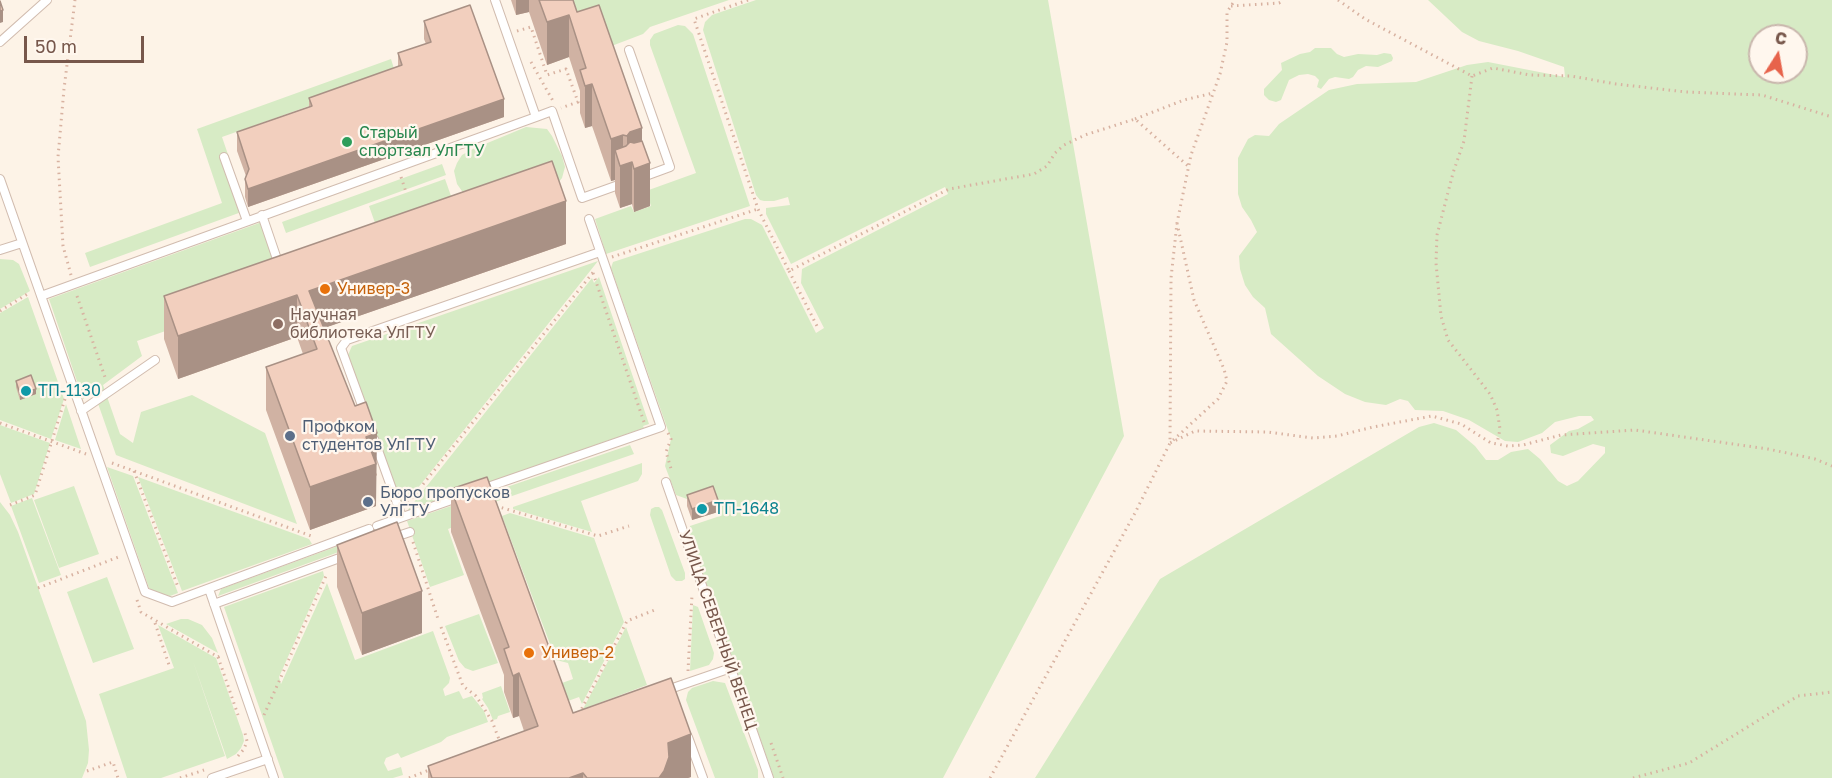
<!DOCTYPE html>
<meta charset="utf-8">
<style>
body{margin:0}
#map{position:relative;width:1832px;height:778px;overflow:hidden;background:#fdf3e7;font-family:"Golos Text",sans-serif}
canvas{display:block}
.north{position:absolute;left:1748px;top:24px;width:60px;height:60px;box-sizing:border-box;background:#fff7ee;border:2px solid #c9b7ad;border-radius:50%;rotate:11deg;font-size:16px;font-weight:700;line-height:24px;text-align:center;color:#77574b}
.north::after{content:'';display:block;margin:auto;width:21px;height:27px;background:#e7634b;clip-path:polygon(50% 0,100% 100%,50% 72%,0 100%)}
.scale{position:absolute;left:24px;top:36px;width:120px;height:27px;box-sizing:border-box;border:3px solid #77574b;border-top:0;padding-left:8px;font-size:18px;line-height:21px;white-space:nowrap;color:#77574b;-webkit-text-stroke:4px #fff7ee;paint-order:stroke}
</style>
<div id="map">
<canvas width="1832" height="778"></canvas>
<div class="north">С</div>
<div class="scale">50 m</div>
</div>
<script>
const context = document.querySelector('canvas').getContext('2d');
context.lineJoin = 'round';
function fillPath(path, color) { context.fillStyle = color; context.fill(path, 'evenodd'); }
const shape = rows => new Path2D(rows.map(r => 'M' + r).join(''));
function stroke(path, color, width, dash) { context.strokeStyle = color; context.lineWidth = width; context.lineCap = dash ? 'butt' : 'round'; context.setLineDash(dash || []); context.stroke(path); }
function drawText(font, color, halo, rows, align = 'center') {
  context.font = font + ' "Golos Text",sans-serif'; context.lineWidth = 4.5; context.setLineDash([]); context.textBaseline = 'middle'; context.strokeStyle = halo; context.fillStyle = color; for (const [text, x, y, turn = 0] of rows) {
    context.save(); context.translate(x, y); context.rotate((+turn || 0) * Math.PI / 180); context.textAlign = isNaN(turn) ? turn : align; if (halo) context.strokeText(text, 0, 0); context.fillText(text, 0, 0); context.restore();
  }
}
fillPath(shape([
 [562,0,729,0,650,27,643,34,601,50],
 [756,0,1048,0,1124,436,943,778,774,778,689,535,690,526,720,516,713,496,689,504,687,499,676,495,665,466,671,439,611,268,613,262,745,219,751,219,762,225,816,333,824,328,801,283,802,269,948,194,945,187,791,264,766,214,766,208,790,205,788,197,774,201,764,201,760,200,756,195,703,30,705,22,712,15],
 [1428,0,1832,0,1832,778,1035,778,1160,579,1419,427,1434,423,1456,430,1475,446,1486,460,1498,460,1511,452,1528,449,1540,459,1558,481,1567,486,1578,481,1605,453,1605,447,1593,444,1563,456,1551,453,1550,445,1569,431,1578,429,1594,420,1591,416,1579,416,1555,422,1542,433,1518,442,1505,441,1469,420,1443,411,1415,410,1408,401,1400,399,1386,405,1365,402,1345,394,1318,376,1271,334,1265,308,1253,297,1245,285,1240,269,1239,256,1257,232,1251,220,1242,207,1238,194,1238,158,1248,139,1255,135,1269,136,1279,124,1329,90,1357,84,1416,82,1467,65,1488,62,1565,77,1564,67,1518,51,1479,41,1462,32],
 [1760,36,1796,36,1796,72,1760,72],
 [678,25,685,26,693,34,750,206,606,254,595,219,631,206,634,212,651,206,646,191,696,173,650,45,650,40,654,34],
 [1315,48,1331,48,1337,54,1344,57,1358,54,1377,55,1384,53,1391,54,1393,58,1392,61,1378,67,1366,66,1358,70,1353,77,1349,79,1335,77,1329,79,1321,89,1317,87,1319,80,1315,76,1308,74,1299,75,1289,80,1281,100,1276,102,1269,100,1264,95,1264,89,1282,70,1281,63,1300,54,1310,52],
 [391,59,396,75,222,137,247,210,90,267,85,253,222,203,197,129],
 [526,127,547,129,552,136,562,156,565,167,562,178,557,184,471,204,457,184,454,171,457,163,462,155,473,149],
 [442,164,446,175,286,233,282,222],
 [445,179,456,210,380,237,369,206],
 [262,222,285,289,137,341,142,356,103,385,120,434,133,443,141,412,192,395,265,433,297,524,116,455,94,392,83,399,49,299],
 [0,259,13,260,19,264,30,291,0,309],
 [598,261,402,508,348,355,352,346],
 [599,277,649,424,643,426,644,428,407,511,592,278,594,283],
 [28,297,64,399,51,439,0,420,0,313],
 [66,404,81,449,55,440],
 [0,425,50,443,34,494,11,503,0,474],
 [630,445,634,454,483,506,486,515,448,529,464,575,430,587,407,521],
 [642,463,642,474,638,481,581,501,592,532,513,509,513,507],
 [107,467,133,476,178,593,170,596,164,595,155,592,149,588],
 [138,477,309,539,312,544,182,591],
 [74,486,99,554,59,568,34,500],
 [32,498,61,575,39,583,11,506],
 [0,502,10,515,18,532,86,721,89,750,88,763,82,778,0,778],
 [655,507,659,507,662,510,685,573,685,579,682,581,676,581,671,576,650,515,651,509],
 [510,513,594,538,624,622,582,704,579,697,568,701,562,683,573,679,568,663,556,660,502,516],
 [338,546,347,549,218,596,221,589],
 [323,571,324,576,279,677,281,684,327,583,355,660,433,631,450,678,449,683,443,689,445,696,459,691,463,699,472,696,484,711,488,722,447,737,441,742,401,758,398,753,386,758,384,763,388,771,401,767,403,775,393,778,284,778,224,607],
 [107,577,134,649,93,663,67,592],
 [693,605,698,607,714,653,713,659,709,665,690,671],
 [479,614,498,663,473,671,465,668,459,661,445,626],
 [181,619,188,619,202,625,212,638,218,653,166,624],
 [158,625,216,658,243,735,244,741,241,748,236,754,227,759,193,661,225,756,161,778,127,778,99,694,174,668],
 [626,627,647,685,583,709],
 [713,681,725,683,758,770,758,778,715,778,686,700,688,692,692,688],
 [501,686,510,712,498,716,497,719,493,720,488,708,482,699,483,698,482,693]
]), '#d7ebc5');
const lane = shape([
 [495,0,536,117,552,111,582,198,624,183],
 [0,42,47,0],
 [629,50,670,167,640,178],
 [224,157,247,221],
 [0,179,145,592,172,602,369,529],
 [262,215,279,265],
 [0,250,22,243],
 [41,296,536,117],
 [81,411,155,360],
 [364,411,341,348,347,340,600,252],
 [374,439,402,517],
 [666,482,769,778],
 [482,489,661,427,589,219],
 [377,526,460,497],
 [392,538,410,532],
 [209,589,274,778],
 [214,604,345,556],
 [664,691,731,668],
 [688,737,703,778],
 [212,778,268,759]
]);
stroke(lane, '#d1bcaf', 10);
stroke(shape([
 [748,0,694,19,758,209,789,271,949,189,1034,174,1047,166,1055,153,1064,145,1085,135,1135,119,1188,166],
 [1338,0,1365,19,1472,76,1493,68,1530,75,1571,76,1616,84,1686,92,1762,95,1832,117],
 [1231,6,1279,3,1284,0],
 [517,31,531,27,547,75,566,69,578,102,561,108],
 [531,62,553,101],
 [1472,76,1464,141,1453,173,1437,235,1436,263,1441,316,1448,340,1490,394,1497,410,1500,429,1497,444],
 [1135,119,1184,100,1213,93],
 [401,177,406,192],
 [1177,223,1194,300,1224,369,1227,381,1218,399,1170,443,1195,431,1267,432,1313,438,1337,436,1373,427,1432,416,1461,424,1491,443,1508,446,1523,445,1561,435,1635,430,1768,449,1815,459,1832,466],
 [612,257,758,209],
 [789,271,818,328],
 [593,273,644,422],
 [71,275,63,246,58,157,64,89,75,0],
 [77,296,106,380],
 [0,311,29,293],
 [0,423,86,454],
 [668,433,671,439,666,452,672,472],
 [112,463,314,537],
 [134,471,178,587],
 [408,503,595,270],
 [10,505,35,495,65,399],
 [496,506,598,536,629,526],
 [413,542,438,619],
 [38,588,121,556],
 [137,600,141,612,218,657,220,656],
 [155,623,169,665],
 [441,627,463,686,476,696,492,721,500,742],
 [218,657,238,715],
 [688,671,692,595],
 [579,714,627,621,657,609],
 [264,715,326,576],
 [771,743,783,778],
 [238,756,244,749,247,741,245,733],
 [87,771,113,762,118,778],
 [180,778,204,770],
 [409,778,429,770],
 [990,778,1135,513,1170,443,1171,278,1177,223,1191,155,1220,74,1227,42,1227,12,1235,0],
 [1633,778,1689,763,1798,696,1832,692]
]), '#d8b2a1', 3, [1.5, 4.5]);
stroke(lane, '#fff', 8);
fillPath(shape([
 [511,0,573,0,577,12,642,141,650,206,634,212,632,204,620,208,615,193,615,180,611,181,592,126,585,128,580,113,580,91,569,57,547,65,529,12,516,15],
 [424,21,504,117,248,207,245,197,245,179,246,176,237,151,237,132,309,107,309,98,398,67,398,53,426,44,424,39],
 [566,244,324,328,377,475,376,476,376,506,310,530,266,410,266,367,303,354,297,337,178,379,164,339,164,296],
 [16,381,36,394,20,400,16,387],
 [451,489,573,713,691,777,688,778,428,778,428,766,524,731,519,716,513,718,504,692,504,675,451,532],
 [687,495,718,512,692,520,687,506],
 [337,545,422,633,362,655,337,587]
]), '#d0b2a3');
fillPath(shape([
 [516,0,529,0,529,12,516,15],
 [3,10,3,22,0,23,0,11],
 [569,15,569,57,547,65,547,22],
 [592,84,592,126,585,128,585,86],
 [504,99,504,117,248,207,248,189],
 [642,128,642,166,650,163,650,206,634,212,634,169,632,162,632,204,620,208,620,166,615,150,615,180,611,181,611,139,623,135,623,165,627,163,627,136,630,132],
 [566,201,566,244,310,333,309,291],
 [297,295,297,337,178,379,178,336],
 [36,389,36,394,20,400,20,394],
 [377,433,376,506,310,530,310,487,366,437],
 [718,500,718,512,692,520,692,509],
 [422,591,422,633,362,655,362,613],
 [519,673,519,716,513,718,513,676],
 [691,734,691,777,688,778,659,778,668,743],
 [583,773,583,778,569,778]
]), '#a99185');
const building = shape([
 [539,0,573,0,577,12,599,5,642,128,630,132,627,136,623,135,611,139,592,84,585,86,580,70,586,68,569,15,547,22,539,0],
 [0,1,3,10,0,11,0,1],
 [470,5,504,99,248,189,245,179,249,169,237,132,312,106,309,98,402,65,398,53,431,42,424,21,470,5],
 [642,141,650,163,634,169,632,162,620,166,615,150,626,146,630,142,634,143,642,141],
 [552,161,566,201,309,291,355,406,366,402,377,433,366,437,376,464,310,487,266,367,317,349,297,295,178,336,164,296,552,161],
 [31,375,36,389,20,394,16,381,31,375],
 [487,477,573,713,671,678,691,734,668,743,669,757,664,771,659,778,587,778,583,773,569,778,432,778,428,766,538,726,519,673,513,676,504,649,509,647,451,489,487,477],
 [713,486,718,500,692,509,687,495,713,486],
 [397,522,422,591,362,613,337,545,397,522]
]);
fillPath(building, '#f2cfbe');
stroke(building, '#a99185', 1.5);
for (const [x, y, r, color] of [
 [347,142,6,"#2e9e5b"],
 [325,289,6,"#e8710a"],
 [278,324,6,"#8d6e63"],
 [26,391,6,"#0f9aa8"],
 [290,436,6,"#5c6f8a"],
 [368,502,6,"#5c6f8a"],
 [702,509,6,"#0f9aa8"],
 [529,653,6,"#e8710a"]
]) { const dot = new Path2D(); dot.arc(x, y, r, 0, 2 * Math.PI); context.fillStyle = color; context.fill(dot); stroke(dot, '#fff7ee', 2); }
drawText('16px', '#27864d', '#fff7ee', [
 ["Старый",359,133],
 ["спортзал УлГТУ",359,151]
], 'left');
drawText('16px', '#c56008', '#fff7ee', [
 ["Универ-3",337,289],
 ["Универ-2",541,653]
], 'left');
drawText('16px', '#785e54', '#fff7ee', [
 ["Научная",290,315],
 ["библиотека УлГТУ",290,333]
], 'left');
drawText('16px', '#0d838f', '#fff7ee', [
 ["ТП-1130",38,391],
 ["ТП-1648",714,509]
], 'left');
drawText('16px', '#4e5e75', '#fff7ee', [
 ["Профком",302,427],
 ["студентов УлГТУ",302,445],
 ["Бюро пропусков",380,493],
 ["УлГТУ",380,511]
], 'left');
drawText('16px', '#77574b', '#fff7ee', [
 ["УЛИЦА СЕВЕРНЫЙ ВЕНЕЦ",718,630,71]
]);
</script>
